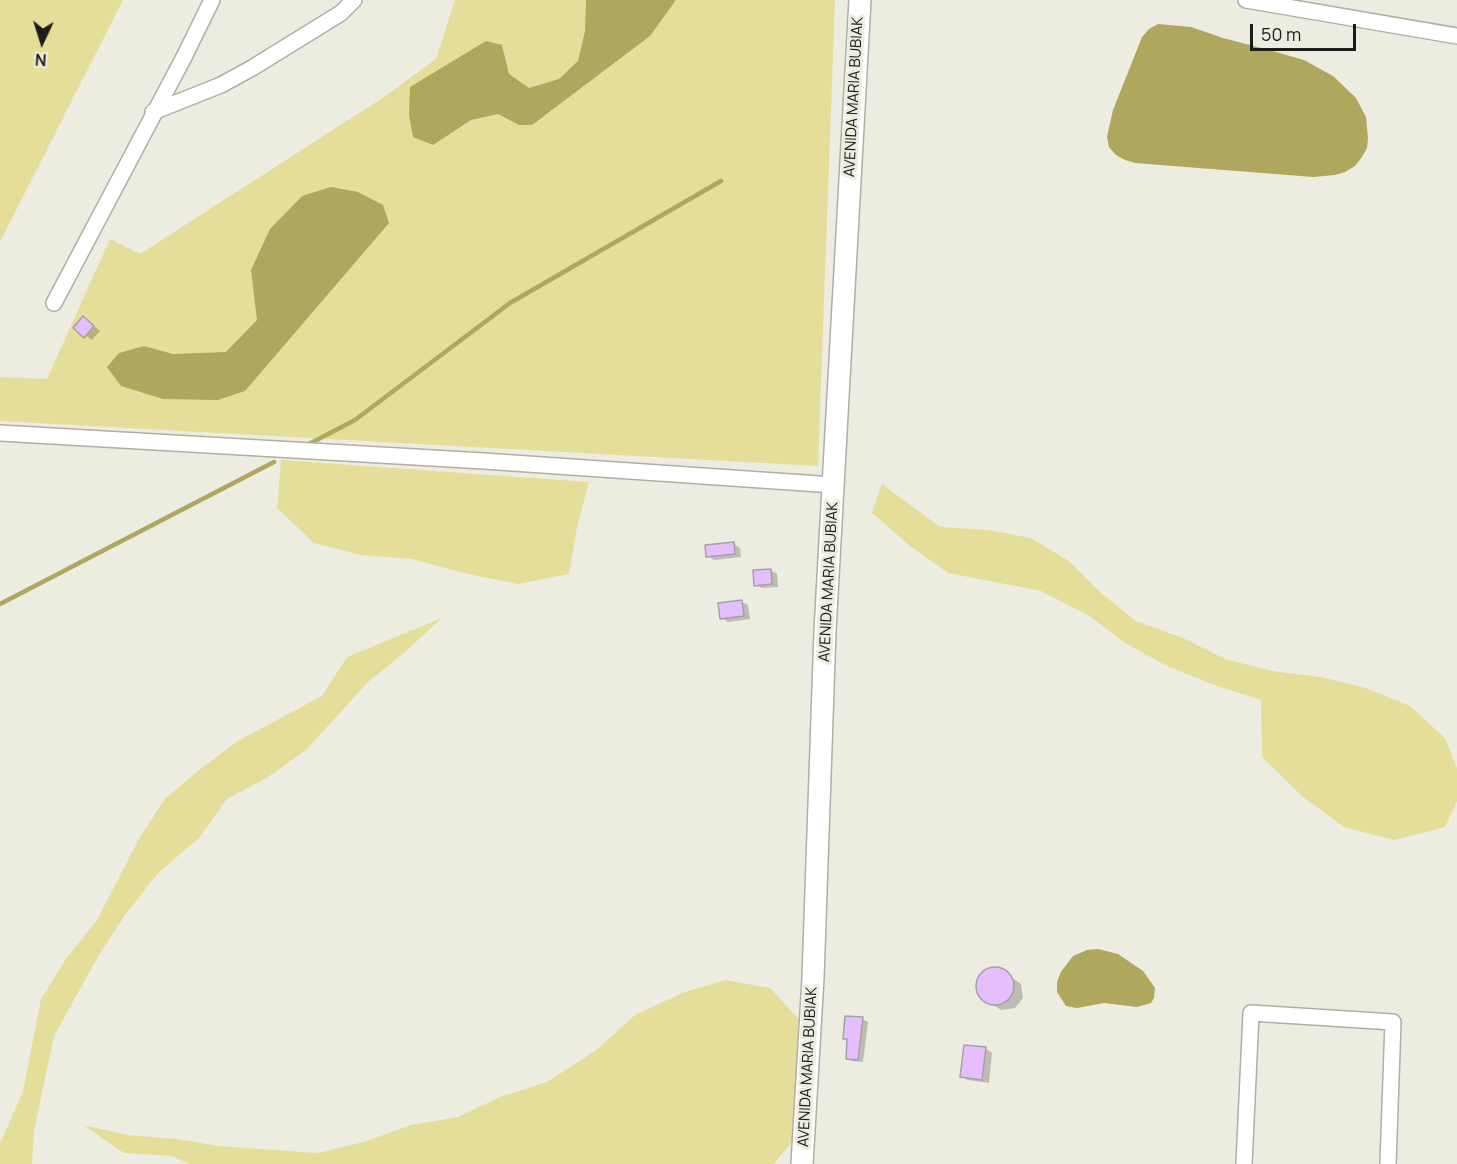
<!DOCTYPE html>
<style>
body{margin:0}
#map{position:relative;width:1457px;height:1164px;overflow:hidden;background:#edece0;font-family:Manrope,sans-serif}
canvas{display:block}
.north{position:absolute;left:12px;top:12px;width:60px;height:60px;-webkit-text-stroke:4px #edece0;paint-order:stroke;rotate:184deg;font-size:16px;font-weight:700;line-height:24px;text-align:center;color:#1c1c18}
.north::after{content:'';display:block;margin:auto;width:21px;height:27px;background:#1c1c18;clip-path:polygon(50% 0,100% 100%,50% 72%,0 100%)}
.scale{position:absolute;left:1250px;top:24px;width:106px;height:27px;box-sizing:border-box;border:3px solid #1c1c18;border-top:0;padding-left:8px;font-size:18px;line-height:21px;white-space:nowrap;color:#1c1c18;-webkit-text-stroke:4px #edece0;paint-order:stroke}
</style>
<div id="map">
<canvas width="1457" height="1164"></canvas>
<div class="north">N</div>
<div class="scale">50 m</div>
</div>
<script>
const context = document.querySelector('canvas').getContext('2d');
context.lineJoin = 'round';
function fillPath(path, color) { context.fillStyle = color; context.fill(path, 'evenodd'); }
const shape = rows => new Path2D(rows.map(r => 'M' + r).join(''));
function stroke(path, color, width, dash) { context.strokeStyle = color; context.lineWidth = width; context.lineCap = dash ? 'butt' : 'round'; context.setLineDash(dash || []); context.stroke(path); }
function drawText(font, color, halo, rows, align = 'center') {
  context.font = font + ' Manrope,sans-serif'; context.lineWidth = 6; context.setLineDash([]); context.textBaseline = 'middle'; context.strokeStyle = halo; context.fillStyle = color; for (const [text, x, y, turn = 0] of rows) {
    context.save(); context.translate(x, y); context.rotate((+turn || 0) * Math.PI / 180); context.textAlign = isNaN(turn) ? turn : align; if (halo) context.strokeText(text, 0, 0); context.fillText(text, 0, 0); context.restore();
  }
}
fillPath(shape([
 [0,0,123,0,0,242],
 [455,0,835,0,818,466,0,421,0,377,47,379,110,239,140,254,384,97,436,59],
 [281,460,589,482,577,527,569,574,518,584,468,574,412,559,361,555,314,543,277,508],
 [882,484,940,527,988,530,1031,538,1069,561,1101,593,1136,621,1183,638,1225,659,1272,671,1320,677,1363,687,1410,706,1445,738,1457,768,1457,801,1445,827,1394,840,1344,827,1303,797,1262,757,1261,700,1214,685,1167,666,1125,643,1088,615,1041,591,948,573,909,545,872,513],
 [442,618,405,652,369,681,306,750,268,777,227,799,199,838,157,874,125,915,99,955,54,1036,34,1131,32,1164,0,1164,0,1144,23,1091,41,999,66,959,97,920,140,837,165,799,199,770,238,741,322,696,347,657],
 [725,980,770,988,806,1027,804,1127,774,1164,190,1164,172,1156,124,1153,83,1125,128,1135,176,1139,219,1146,317,1153,364,1142,411,1125,458,1117,500,1097,547,1082,595,1051,635,1015,682,993]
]), '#e5de9a');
fillPath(shape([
 [586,0,676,0,650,36,532,125,519,125,498,114,471,120,433,145,413,137,409,115,410,87,486,41,502,45,509,74,529,88,559,79,578,61,585,31],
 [1158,24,1191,27,1223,38,1269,50,1304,60,1333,76,1356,98,1366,117,1368,138,1367,148,1362,157,1355,166,1345,172,1335,175,1313,177,1135,163,1125,160,1116,155,1109,147,1107,137,1113,110,1142,37,1149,29],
 [331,187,358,192,383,205,389,223,245,391,218,400,163,399,121,386,107,367,119,353,144,346,173,354,226,352,257,320,251,270,270,229,302,196],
 [1098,949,1118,954,1143,971,1155,988,1154,998,1151,1003,1137,1007,1104,1003,1077,1008,1066,1006,1057,992,1057,982,1061,972,1073,956,1087,950]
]), '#aea75d');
fillPath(shape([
 [89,322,100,331,92,340,75,328],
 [734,544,740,548,741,557,714,560,708,556],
 [771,570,777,574,778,587,762,588,756,585],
 [742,602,748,605,750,619,728,622,722,618],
 [1000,969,1021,984,1023,998,1015,1008,1001,1010,979,995,977,982,986,971],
 [862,1019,868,1022,863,1062,852,1061,847,1058,848,1041,844,1038],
 [965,1046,986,1049,992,1053,989,1083,968,1080,961,1076]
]), '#0003');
stroke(shape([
 [307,445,355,420,510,303,721,181],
 [0,604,274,462]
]), '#aea75d', 4.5);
const building = shape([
 [83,316,94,326,84,338,73,328,83,316],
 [734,542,735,554,706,557,705,545,734,542],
 [771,569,772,584,754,586,753,570,771,569],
 [742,600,744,616,720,619,718,603,742,600],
 '976 986a19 19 0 1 1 38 0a19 19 0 1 1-38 0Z',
 [845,1016,863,1017,858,1060,846,1059,847,1039,843,1039,845,1016],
 [964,1045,986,1047,982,1080,960,1077,964,1045]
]);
fillPath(building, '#e6befd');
stroke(building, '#a59fa9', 1.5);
const street = shape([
 [1246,0,1457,36],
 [153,112,221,85,252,68,341,13,354,0],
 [54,303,184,57,212,0],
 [0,433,484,461,834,485],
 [1244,1164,1251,1013,1393,1022,1388,1164]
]);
const secondary = shape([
 [802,1164,813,978,825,631,860,0]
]);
stroke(street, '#b0afa4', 18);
stroke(secondary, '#b0afa4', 24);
stroke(street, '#fff', 15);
stroke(secondary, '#fff', 21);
drawText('15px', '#1c1c18', '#edece0', [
 ["AVENIDA MARIA BUBIAK",854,97,-87],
 ["AVENIDA MARIA BUBIAK",829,582,-87],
 ["AVENIDA MARIA BUBIAK",808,1067,-87]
]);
</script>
